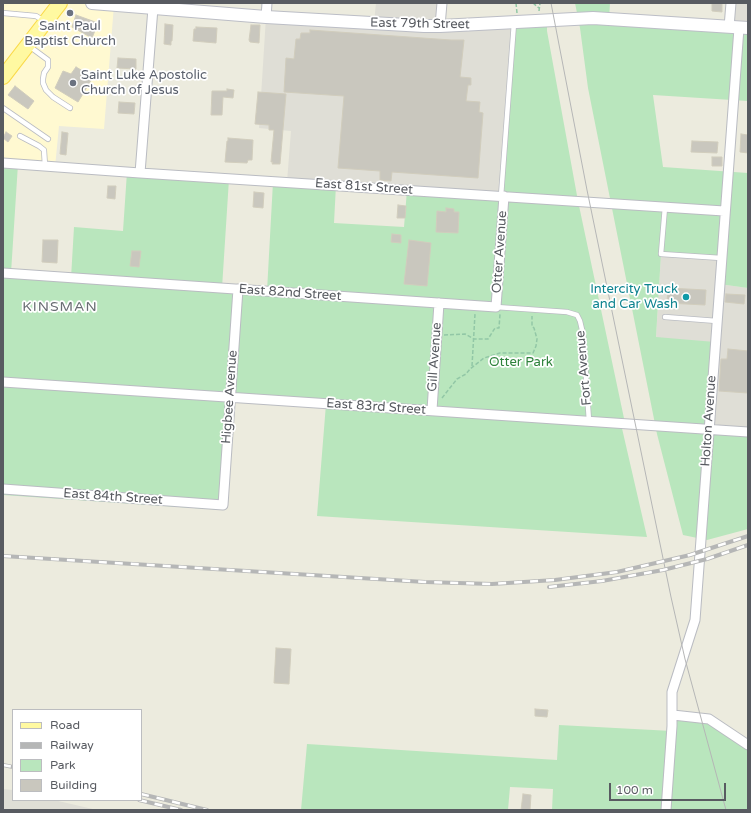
<!DOCTYPE html>
<style>
body{margin:0}
#map{position:relative;width:751px;height:813px;overflow:hidden;background:#ecebde;font-family:"Varela Round",sans-serif}
canvas{display:block}
.frame{position:absolute;inset:0;border:4px solid #585b61;pointer-events:none}
.legend{position:absolute;left:12px;top:709px;width:130px;height:92px;box-sizing:border-box;background:#fff;border:1px solid #bcbdc0;margin:0;padding:5px 7px;list-style:none;font-size:12px;color:#585b61}
.legend li{display:flex;align-items:center;gap:8px;height:20px}
.legend b{width:20px;border:1px solid #bcbdc0}
.scale{position:absolute;left:609px;top:783px;width:117px;height:18px;box-sizing:border-box;border:2px solid #585b61;border-top:0;padding-left:5px;font-size:12px;line-height:14px;white-space:nowrap;color:#585b61;-webkit-text-stroke:3px #fff;paint-order:stroke}
</style>
<div id="map">
<canvas width="751" height="813"></canvas>
<div class="frame"></div>
<ul class="legend">
<li><b style="height:5px;background:#fff9a1"></b>Road</li>
<li><b style="height:5px;background:#b5b6b6"></b>Railway</li>
<li><b style="height:11px;background:#b9e6bd"></b>Park</li>
<li><b style="height:11px;background:#c9c7be"></b>Building</li>
</ul>
<div class="scale">100 m</div>
</div>
<script>
const context = document.querySelector('canvas').getContext('2d');
context.lineJoin = 'round';
function fillPath(path, color) { context.fillStyle = color; context.fill(path, 'evenodd'); }
const shape = rows => new Path2D(rows.map(r => 'M' + r).join(''));
function stroke(path, color, width, dash) { context.strokeStyle = color; context.lineWidth = width; context.lineCap = dash ? 'butt' : 'round'; context.setLineDash(dash || []); context.stroke(path); }
function drawText(font, color, halo, rows, align = 'center') {
  context.font = font + ' "Varela Round",sans-serif'; context.lineWidth = 3.5; context.setLineDash([]); context.textBaseline = 'middle'; context.strokeStyle = halo; context.fillStyle = color; for (const [text, x, y, turn = 0] of rows) {
    context.save(); context.translate(x, y); context.rotate((+turn || 0) * Math.PI / 180); context.textAlign = isNaN(turn) ? turn : align; if (halo) context.strokeText(text, 0, 0); context.fillText(text, 0, 0); context.restore();
  }
}
fillPath(shape([
 [3,3,92,3,114,5,104,129,59,126,55,167,3,163]
]), '#fff9d1');
fillPath(shape([
 [376,3,442,3,440,26,514,23,501,196,287,182,291,131,259,128,266,17,374,23],
 [731,3,748,3,748,28,729,27],
 [661,254,721,258,719,284,748,288,748,432,709,429,656,338],
 [3,789,13,790,13,800,54,800,97,810,3,810]
]), '#dfded6');
fillPath(shape([
 [575,3,610,3,609,19,748,28,748,101,653,95,663,167,748,173,748,288,719,284,721,259,661,254,656,337,715,342,709,429,748,432,748,529,707,540,683,535,657,434,588,88,580,28],
 [547,21,547,31,578,201,625,423,621,424,647,537,317,516,326,404,231,397,223,510,3,495,3,163,18,164,11,273,71,278,74,227,123,231,127,172,229,179,222,288,267,291,273,182,336,185,334,223,404,227,407,190,501,196,514,23],
 [673,715,706,718,748,746,748,810,552,810,553,789,510,787,508,810,301,810,307,744,557,760,559,725,672,731]
]), '#b9e6bd');
const building = shape([
 [712,3,722,3,722,12,712,11,712,3],
 [76,15,98,23,92,38,72,27,76,15],
 [165,24,173,25,172,41,171,41,171,45,164,44,165,24],
 [251,25,260,25,259,43,250,42,249,40,251,25],
 [196,27,217,28,216,43,193,41,194,29,196,29,196,27],
 [310,30,451,40,464,40,460,77,471,78,471,85,468,85,466,101,480,102,479,112,483,113,478,178,392,172,391,181,380,180,380,171,338,168,344,96,284,92,286,58,294,59,296,39,300,39,301,33,310,33,310,30],
 [118,58,136,59,136,69,117,68,118,58],
 [76,67,93,77,78,102,55,88,63,71,71,74,76,67],
 [15,86,34,101,28,109,8,95,15,86],
 [227,89,234,90,233,98,223,97,222,115,211,115,212,91,227,91,227,89],
 [258,92,286,94,280,164,272,164,273,162,271,162,274,130,269,130,269,125,255,124,258,92],
 [119,102,135,103,134,114,118,113,119,102],
 [6,132,12,136,8,142,3,138,6,132],
 [62,132,68,133,66,155,60,154,62,132],
 [741,134,748,135,748,153,740,152,741,134],
 [228,138,253,140,252,160,248,160,247,163,225,162,227,141,228,141,228,138],
 [692,141,718,142,717,153,691,152,692,141],
 [712,157,722,157,722,166,712,166,712,157],
 [108,186,116,186,115,199,107,198,108,186],
 [254,192,264,193,263,208,253,207,254,192],
 [398,205,406,206,405,218,397,218,398,205],
 [446,208,454,209,454,212,459,212,458,233,436,232,437,211,446,212,446,208],
 [392,234,401,235,401,243,391,242,392,234],
 [43,240,58,240,57,263,42,262,43,240],
 [409,240,431,243,427,286,404,284,409,240],
 [132,251,141,251,139,267,130,266,132,251],
 [668,288,706,290,705,305,667,303,668,288],
 [726,294,745,295,744,304,725,302,726,294],
 [728,349,748,351,748,393,719,391,721,359,727,359,728,349],
 [276,648,291,649,289,684,274,683,276,648],
 [535,709,548,710,547,717,535,716,535,709],
 [523,794,531,795,530,810,521,810,523,794]
]);
fillPath(building, '#c9c7be');
stroke(building, '#d1cdbd', 1);
const lane = shape([
 [3,13,36,16,44,21],
 [29,46,48,60,48,67,44,73,43,79,43,83,46,90,53,97,70,108],
 [3,108,48,139],
 [20,136,39,146,44,150,45,166],
 [501,196,514,23],
 [665,207,661,254,721,258],
 [496,307,567,312,577,315,580,321,583,334,589,421],
 [665,317,717,321]
]);
const street = shape([
 [266,17,267,3],
 [440,26,442,3],
 [729,27,731,3],
 [3,163,140,173,724,211],
 [140,173,153,8],
 [3,273,496,307,504,196],
 [3,382,748,432],
 [432,410,439,303],
 [3,489,223,505,238,289],
 [673,715,709,719,748,745],
 [666,810,672,726,672,692,695,620,739,28]
]);
const secondary = shape([
 [92,3,266,17,424,26,440,26,593,18,748,28]
]);
const primary = shape([
 [3,77,60,3]
]);
stroke(lane, '#babcc2', 6);
stroke(street, '#babcc2', 11);
stroke(secondary, '#bcbec6', 14);
stroke(primary, '#fada4a', 16);
stroke(shape([
 [516,3,517,13],
 [533,3,539,8],
 [539,11,540,3],
 [444,335,465,334,474,339,488,339,495,328,499,328,500,314],
 [472,366,475,314],
 [442,398,457,379,466,374,470,369,484,358,500,353,533,353,536,346,537,339,534,328,532,326,532,316]
]), '#92c7a6', 1.5, [4, 2]);
stroke(lane, '#fff', 4.5);
stroke(street, '#fff', 9);
stroke(secondary, '#fff', 12);
stroke(primary, '#fff9a1', 14);
stroke(shape([
 [551,3,587,190,671,597,685,659,726,810]
]), '#b5b6b6', 1);
const rail = shape([
 [3,556,425,582,492,584,555,580,617,572,690,555,748,536],
 [549,587,602,581,663,570,707,559,748,545],
 [3,765,13,767],
 [141,794,207,810],
 [139,800,181,810]
]);
stroke(rail, '#b5b6b6', 4);
stroke(rail, '#fff', 2.5, [8]);
for (const [x, y, r, color] of [
 [70,13,4,"#6b7280"],
 [73,83,4,"#6b7280"],
 [686,297,4,"#0f9aa8"]
]) { const dot = new Path2D(); dot.arc(x, y, r, 0, 2 * Math.PI); context.fillStyle = color; context.fill(dot); stroke(dot, '#fff', 1.5); }
drawText('13px', '#585b61', '#fff', [
 ["East 79th Street",420,24,1],
 ["East 81st Street",364,187,4],
 ["Otter Avenue",500,252,-86],
 ["East 82nd Street",290,293,4],
 ["Gill Avenue",435,357,-86],
 ["Fort Avenue",584,368,-95],
 ["Higbee Avenue",230,397,-86],
 ["East 83rd Street",376,407,4],
 ["Holton Avenue",709,421,-86],
 ["East 84th Street",113,497,4]
]);
drawText('13px', '#5b616d', '#fff', [
 ["Saint Paul",70,27],
 ["Baptist Church",70,42],
 ["Saint Luke Apostolic",81,76,"left"],
 ["Church of Jesus",81,91,"left"]
]);
drawText('13px', '#0d838f', '#fff', [
 ["Intercity Truck",678,290],
 ["and Car Wash",678,305]
], 'right');
drawText('13px', '#2e823b', '#fff', [
 ["Otter Park",521,363]
]);
context.letterSpacing = '1px';
drawText('14px', '#696d73', '#fff', [
 ["KINSMAN",60,307]
]);
context.letterSpacing = '0px';
</script>
